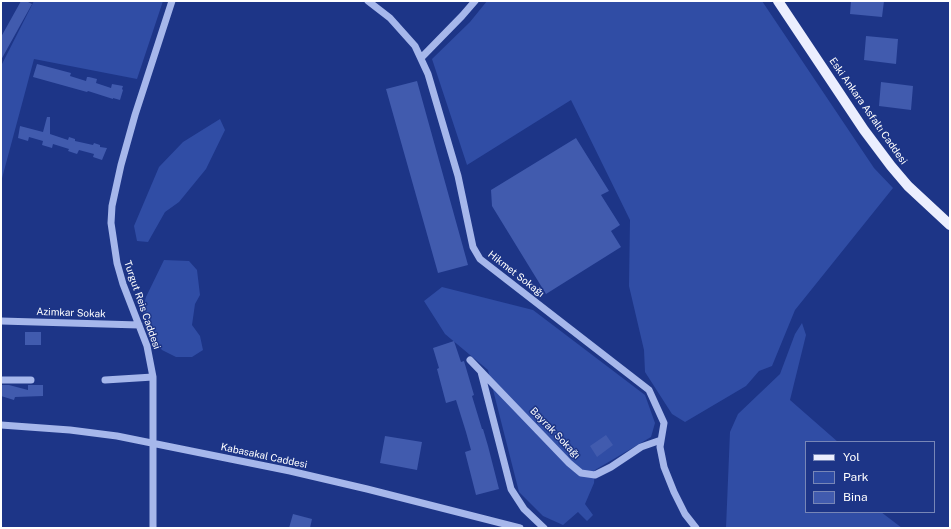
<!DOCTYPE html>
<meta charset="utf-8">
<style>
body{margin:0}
#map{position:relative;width:951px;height:529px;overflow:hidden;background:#1d3587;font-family:"Public Sans",sans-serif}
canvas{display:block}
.frame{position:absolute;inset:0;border:2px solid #fff;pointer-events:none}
.legend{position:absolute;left:805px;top:441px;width:130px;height:72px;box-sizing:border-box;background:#1d3587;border:1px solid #7786b7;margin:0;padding:5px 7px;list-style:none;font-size:12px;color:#fff}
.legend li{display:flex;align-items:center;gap:8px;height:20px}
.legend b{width:20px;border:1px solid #7786b7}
</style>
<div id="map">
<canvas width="951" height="529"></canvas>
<div class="frame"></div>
<ul class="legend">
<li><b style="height:5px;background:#ebeefe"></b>Yol</li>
<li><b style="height:11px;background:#304da5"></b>Park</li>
<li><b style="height:11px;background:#415bae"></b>Bina</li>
</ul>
</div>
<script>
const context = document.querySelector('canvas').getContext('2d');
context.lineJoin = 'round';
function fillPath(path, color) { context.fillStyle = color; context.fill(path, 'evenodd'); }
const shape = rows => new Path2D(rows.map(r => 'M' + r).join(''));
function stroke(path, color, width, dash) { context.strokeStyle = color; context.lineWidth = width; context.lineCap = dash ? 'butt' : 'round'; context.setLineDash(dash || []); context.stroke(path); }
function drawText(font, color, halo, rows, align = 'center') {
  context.font = font + ' "Public Sans",sans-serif'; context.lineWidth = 3; context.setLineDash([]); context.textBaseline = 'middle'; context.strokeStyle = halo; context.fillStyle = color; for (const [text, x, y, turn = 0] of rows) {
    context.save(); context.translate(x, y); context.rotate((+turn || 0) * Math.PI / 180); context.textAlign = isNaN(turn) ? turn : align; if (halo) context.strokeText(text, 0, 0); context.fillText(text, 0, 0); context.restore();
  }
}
fillPath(shape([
 [34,1,163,1,137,79,34,59,1,182,1,66],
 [487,1,762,1,874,168,893,188,795,310,772,366,759,371,746,386,685,422,672,414,645,372,644,350,629,286,630,220,571,100,467,165,432,59,470,22],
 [220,119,225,130,206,169,179,202,165,212,148,242,137,241,134,226,159,167,183,142],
 [164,260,189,261,197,270,200,295,195,304,192,325,200,336,203,350,192,357,176,357,162,350,154,340,142,311,146,297],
 [442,287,533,310,645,395,655,423,651,437,595,470,594,483,585,504,593,515,587,521,578,512,563,525,543,516,519,492,488,370,445,334,424,301],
 [802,323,806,335,790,400,838,442,806,442,806,512,881,512,902,528,726,528,730,432,738,414,780,374,795,334]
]), '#304da5');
fillPath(shape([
 [21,1,26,1,32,4,1,60,1,37],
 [851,1,884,1,882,17,850,14],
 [866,36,898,39,896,64,864,60],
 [37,64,71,73,70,76,86,81,87,77,89,77,97,79,96,83,111,88,112,84,123,86,122,89,123,90,120,100,113,98,113,99,88,91,87,92,33,77],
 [417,81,468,265,438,273,386,89],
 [881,82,913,86,911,110,879,106],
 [47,117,50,117,50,134,68,140,69,137,75,139,75,141,93,145,94,143,100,145,100,147,107,148,102,160,93,157,94,154,79,150,77,154,68,151,69,149,53,144,52,148,42,145,43,141,29,137,28,141,18,138,20,126,43,132],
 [576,138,609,191,601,195,620,225,611,231,621,247,546,294,492,206,491,190],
 [25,332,41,332,41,345,25,345],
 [454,341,461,362,464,361,474,395,472,396,482,429,483,429,488,446,499,489,476,495,465,452,471,450,466,432,456,400,446,403,437,369,439,368,433,348],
 [2,385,9,385,28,390,28,385,43,385,43,396,15,397,14,400,1,396],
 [606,435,613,445,597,457,590,446],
 [385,436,422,442,417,470,380,463],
 [293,514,312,519,310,528,289,528]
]), '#415bae');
stroke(shape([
 [368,1,390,18,415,46,428,74,458,176,473,247,480,259,649,390,664,423,660,447,664,467,674,492,685,514,696,528],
 [421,58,462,16,475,1],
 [1,321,139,325],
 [470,360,569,463,581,473,595,475,611,467,641,447,661,440],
 [481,372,511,489,524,509,544,528],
 [1,380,31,380],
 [105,380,153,377],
 [1,425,70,430,117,436,290,471,367,489,520,528],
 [153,528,153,377,147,346,123,284,117,263,111,223,112,206,121,165,135,115,172,1]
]), '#a6b7eb', 7);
stroke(shape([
 [778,1,864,130,891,166,908,186,950,225]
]), '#ebeefe', 10);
drawText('10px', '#fff', '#1d3587', [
 ["Eski Ankara Asfaltı Caddesi",868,111,55],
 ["Hikmet Sokağı",516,274,38],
 ["Turgut Reis Caddesi",142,305,71],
 ["Azimkar Sokak",71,313,2],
 ["Bayrak Sokağı",555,433,46],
 ["Kabasakal Caddesi",264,456,12]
]);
</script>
